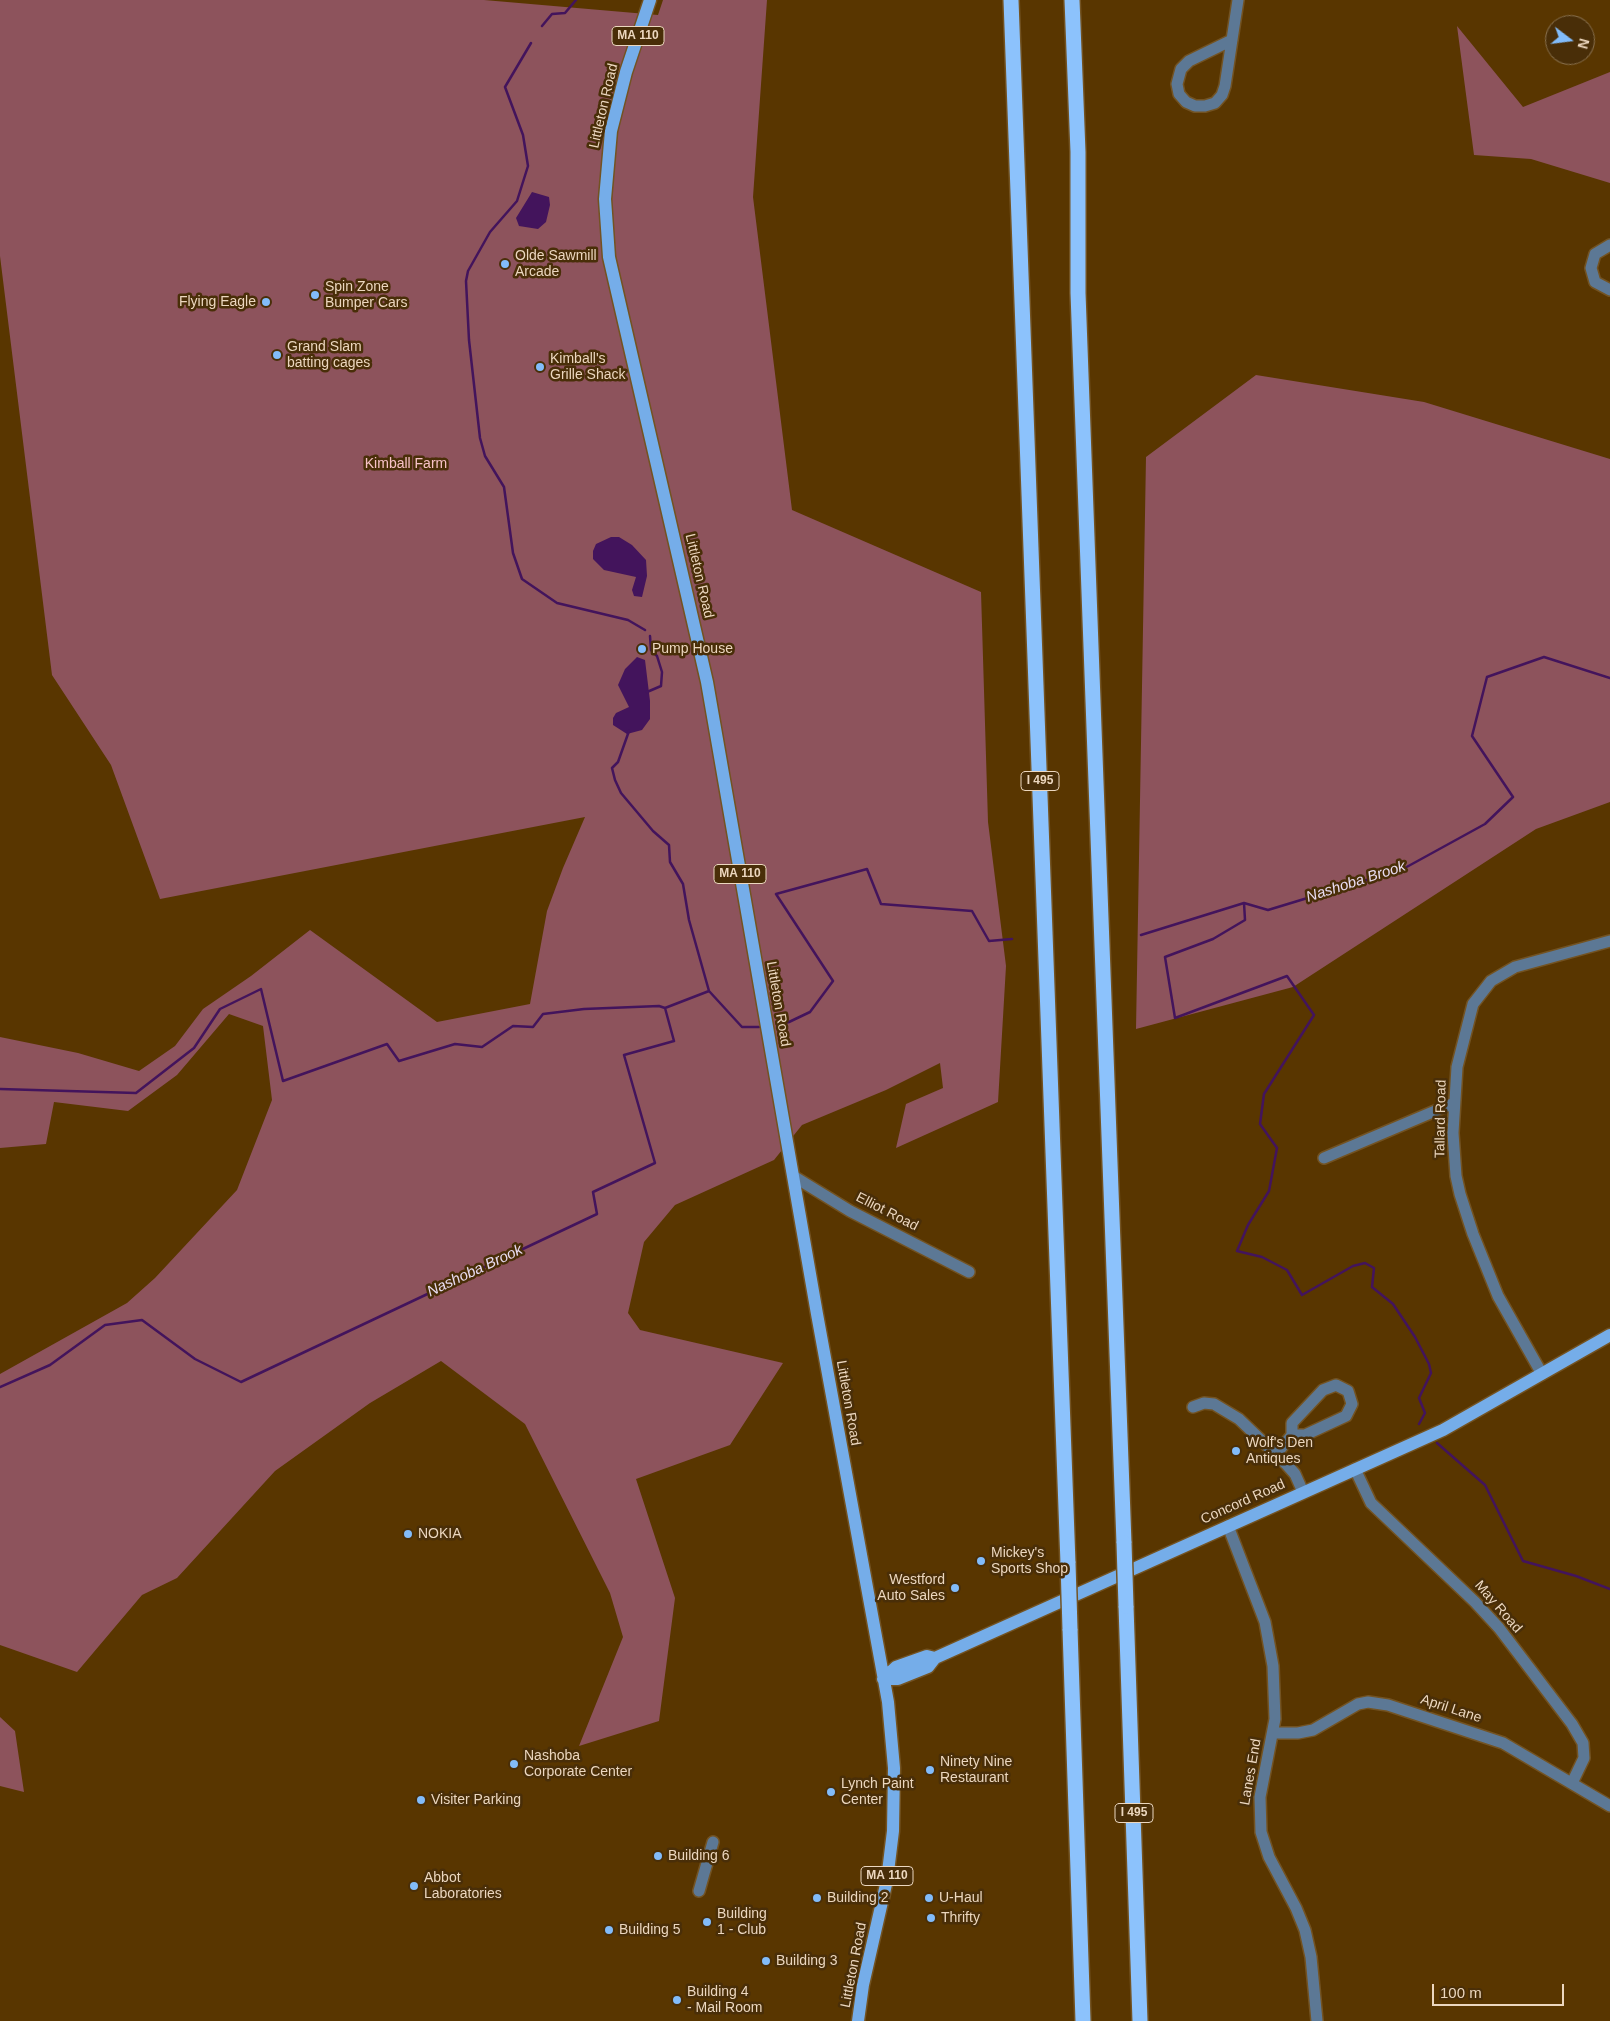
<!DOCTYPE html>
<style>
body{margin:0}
#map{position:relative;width:1610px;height:2021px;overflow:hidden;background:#593600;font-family:Helvetica,sans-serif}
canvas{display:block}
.north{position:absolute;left:1545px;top:15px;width:50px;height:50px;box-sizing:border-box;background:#492e08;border:1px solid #8a7251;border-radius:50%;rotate:105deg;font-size:14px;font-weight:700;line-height:20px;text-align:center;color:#ecd7bf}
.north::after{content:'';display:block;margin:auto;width:18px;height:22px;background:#82bcfa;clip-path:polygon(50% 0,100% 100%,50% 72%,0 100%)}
.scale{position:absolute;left:1432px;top:1984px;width:132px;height:22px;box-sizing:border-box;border:2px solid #ecd7bf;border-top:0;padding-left:6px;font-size:15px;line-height:18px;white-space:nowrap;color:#ecd7bf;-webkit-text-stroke:4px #492e08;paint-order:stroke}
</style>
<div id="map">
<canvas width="1610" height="2021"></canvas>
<div class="north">N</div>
<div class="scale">100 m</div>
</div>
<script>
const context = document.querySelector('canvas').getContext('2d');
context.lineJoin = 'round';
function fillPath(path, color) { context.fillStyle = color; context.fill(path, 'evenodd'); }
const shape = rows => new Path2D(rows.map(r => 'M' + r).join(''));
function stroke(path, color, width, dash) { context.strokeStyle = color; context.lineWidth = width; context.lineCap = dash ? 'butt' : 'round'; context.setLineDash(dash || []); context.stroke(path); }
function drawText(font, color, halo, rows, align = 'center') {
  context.font = font + ' Helvetica,sans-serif'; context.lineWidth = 5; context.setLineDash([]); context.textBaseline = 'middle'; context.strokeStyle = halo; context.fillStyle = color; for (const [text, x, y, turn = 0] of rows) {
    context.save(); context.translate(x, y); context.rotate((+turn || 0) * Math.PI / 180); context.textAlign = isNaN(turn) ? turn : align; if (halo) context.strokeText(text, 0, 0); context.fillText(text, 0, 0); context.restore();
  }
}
fillPath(shape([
 [0,0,484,0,658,15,663,0,767,0,753,197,792,510,981,592,988,822,1006,966,998,1102,896,1148,906,1104,943,1088,940,1063,886,1090,802,1125,774,1160,675,1205,644,1242,628,1313,640,1330,783,1363,730,1445,636,1479,675,1598,659,1721,579,1746,623,1637,610,1593,525,1424,441,1361,370,1403,275,1471,177,1578,142,1595,77,1672,0,1645,0,1374,127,1303,155,1278,237,1190,272,1100,263,1026,229,1014,177,1075,128,1111,54,1102,46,1144,0,1148,0,1037,78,1053,139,1071,175,1046,203,1009,251,976,310,930,437,1022,530,1004,547,911,563,868,585,817,160,899,111,765,52,675,0,256],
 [1457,26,1523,107,1610,72,1610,183,1531,159,1474,155],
 [1256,375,1424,402,1610,459,1610,802,1536,829,1293,987,1136,1029,1146,457],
 [0,1717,15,1731,24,1792,0,1786]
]), '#8d535c');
fillPath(shape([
 [532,192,549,197,550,205,546,222,538,229,519,226,516,218],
 [611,537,619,537,632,545,646,560,647,576,642,597,634,596,632,590,636,577,604,570,593,559,593,551,596,544],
 [637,657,645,660,650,701,650,719,642,730,627,734,613,725,613,718,616,713,629,707,618,685,625,669]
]), '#43145c');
stroke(shape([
 [542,26,552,14,565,13,576,0],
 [531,43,505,87,523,135,528,166,517,201,490,232,468,271,466,281,469,340,480,438,485,456,504,487,513,553,522,579,557,603,628,620,645,630],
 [647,692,661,686,662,672,657,656,651,650,650,636],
 [629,731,618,762,612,768,615,780,621,793,653,831,669,845,670,862,683,884,689,920,709,991],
 [1244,903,1245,920,1213,939,1165,957,1175,1018,1287,976,1314,1015,1264,1094,1260,1124,1277,1148,1269,1191,1248,1225,1237,1251,1262,1257,1287,1270,1302,1295,1353,1266,1365,1263,1374,1268,1372,1287,1393,1304,1415,1337,1429,1364,1431,1373,1419,1398,1425,1413,1419,1424],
 [1141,935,1244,903,1268,910,1403,869,1485,824,1513,797,1472,736,1487,677,1544,657,1610,678],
 [777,1025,789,1022,810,1012,833,981,776,894,867,869,881,904,972,911,989,941,1012,939],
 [0,1089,136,1093,194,1048,220,1009,261,989,283,1081,387,1044,399,1061,455,1044,482,1047,513,1026,533,1027,543,1014,584,1009,659,1006,665,1008],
 [0,1387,50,1365,105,1325,142,1320,195,1359,241,1382,597,1214,593,1192,655,1163,624,1055,674,1041,665,1008,709,991,742,1027,759,1027],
 [1437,1443,1485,1485,1523,1561,1576,1576,1610,1589]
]), '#43145c', 2.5);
const minor = shape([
 [1232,40,1189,61,1181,69,1177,84,1179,94,1186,102,1195,106,1205,106,1215,103,1222,95,1225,86,1230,53,1238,0],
 [1610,245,1595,254,1591,268,1595,282,1610,290],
 [1324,1158,1454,1103],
 [793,1176,850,1211,969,1272],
 [1542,1374,1498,1296,1473,1234,1460,1194,1456,1176,1453,1133,1457,1067,1473,1004,1491,981,1515,967,1610,941],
 [1193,1407,1204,1403,1214,1404,1239,1419,1287,1465,1295,1474,1303,1492],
 [1277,1453,1292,1435,1305,1435,1346,1416,1352,1404,1348,1391,1336,1385,1323,1390,1292,1423,1292,1435],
 [1355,1469,1371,1503,1475,1602,1499,1628,1572,1724,1583,1743,1584,1758,1572,1783],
 [1228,1526,1265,1622,1273,1666,1275,1719,1260,1797,1261,1832,1269,1857,1296,1908,1305,1930,1311,1957,1317,2021],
 [1273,1733,1298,1733,1313,1730,1358,1704,1368,1702,1388,1705,1503,1743,1610,1806],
 [699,1891,713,1842]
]);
const major = shape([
 [650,0,626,72,611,131,605,199,609,257,707,682,817,1314,888,1702,894,1768,893,1831,887,1880,863,1985,858,2021],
 [883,1679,898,1679,928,1667,935,1658,1443,1430,1610,1335],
 [883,1679,896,1667,927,1656,935,1658]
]);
const highway = shape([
 [1011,0,1068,1563],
 [1072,0,1078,152,1078,293,1124,1543],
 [1126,1606,1140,2021],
 [1070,1629,1083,2021]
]);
stroke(minor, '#735322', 14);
stroke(major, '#735322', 15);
stroke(highway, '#735322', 18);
stroke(minor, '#5c7895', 11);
stroke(major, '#75ade9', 12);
stroke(highway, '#8cc2fc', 15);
const highwayBridge = shape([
 [1124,1543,1126,1606],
 [1068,1563,1070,1629]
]);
stroke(highwayBridge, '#735322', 18, []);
stroke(highwayBridge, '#8cc2fc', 15);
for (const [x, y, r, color] of [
 [505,264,5,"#82bcfa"],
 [315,295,5,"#82bcfa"],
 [266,302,5,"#82bcfa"],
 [277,355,5,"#82bcfa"],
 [540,367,5,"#82bcfa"],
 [642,649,5,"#82bcfa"],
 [1236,1451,5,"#82bcfa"],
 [408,1534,5,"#82bcfa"],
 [981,1561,5,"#82bcfa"],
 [955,1588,5,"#82bcfa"],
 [514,1764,5,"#82bcfa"],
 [930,1770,5,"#82bcfa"],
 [831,1792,5,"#82bcfa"],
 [421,1800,5,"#82bcfa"],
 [658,1856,5,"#82bcfa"],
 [414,1886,5,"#82bcfa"],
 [817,1898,5,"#82bcfa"],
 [929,1898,5,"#82bcfa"],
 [931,1918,5,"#82bcfa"],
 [707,1922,5,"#82bcfa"],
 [609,1930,5,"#82bcfa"],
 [766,1961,5,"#82bcfa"],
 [677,2000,5,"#82bcfa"]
]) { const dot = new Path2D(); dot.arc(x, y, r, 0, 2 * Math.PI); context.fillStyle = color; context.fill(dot); stroke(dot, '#492e08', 2); }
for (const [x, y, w] of [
 [638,36,52],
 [1040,781,38],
 [740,874,52],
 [1134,1813,38],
 [887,1876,52]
]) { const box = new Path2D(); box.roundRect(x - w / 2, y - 9.5, w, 19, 4); context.fillStyle = '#492e08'; context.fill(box); stroke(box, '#ecd7bf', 1); }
drawText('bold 12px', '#ecd7bf', null, [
 ["MA 110",638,36],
 ["I 495",1040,781],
 ["MA 110",740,874],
 ["I 495",1134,1813],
 ["MA 110",887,1876]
]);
drawText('14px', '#ecd7bf', '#492e08', [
 ["Littleton Road",604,106,-77],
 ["Littleton Road",699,576,77],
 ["Littleton Road",778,1004,80],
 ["Tallard Road",1441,1119,-89],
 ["Elliot Road",887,1212,27],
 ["Littleton Road",848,1403,80],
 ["Concord Road",1243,1502,-24],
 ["May Road",1498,1607,49],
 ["April Lane",1451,1709,18],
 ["Lanes End",1251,1772,-80],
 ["Littleton Road",854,1965,-79]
]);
drawText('14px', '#ecd7bf', '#492e08', [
 ["Olde Sawmill",515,256],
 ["Arcade",515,272],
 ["Spin Zone",325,287],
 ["Bumper Cars",325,303],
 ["Flying Eagle",256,302,"right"],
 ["Grand Slam",287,347],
 ["batting cages",287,363],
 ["Kimball's",550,359],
 ["Grille Shack",550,375],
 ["Pump House",652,649],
 ["Wolf's Den",1246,1443],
 ["Antiques",1246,1459],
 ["NOKIA",418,1534],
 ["Mickey's",991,1553],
 ["Sports Shop",991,1569],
 ["Westford",945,1580,"right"],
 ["Auto Sales",945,1596,"right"],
 ["Nashoba",524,1756],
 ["Corporate Center",524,1772],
 ["Ninety Nine",940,1762],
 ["Restaurant",940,1778],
 ["Lynch Paint",841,1784],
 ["Center",841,1800],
 ["Visiter Parking",431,1800],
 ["Building 6",668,1856],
 ["Abbot",424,1878],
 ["Laboratories",424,1894],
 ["Building 2",827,1898],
 ["U-Haul",939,1898],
 ["Building",717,1914],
 ["1 - Club",717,1930],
 ["Thrifty",941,1918],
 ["Building 5",619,1930],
 ["Building 3",776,1961],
 ["Building 4",687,1992],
 ["- Mail Room",687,2008]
], 'left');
drawText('14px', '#f8c2c8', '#492e08', [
 ["Kimball Farm",406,464]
]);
drawText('italic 15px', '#e9ddf2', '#492e08', [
 ["Nashoba Brook",1356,882,-18],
 ["Nashoba Brook",475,1271,-25]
]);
</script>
